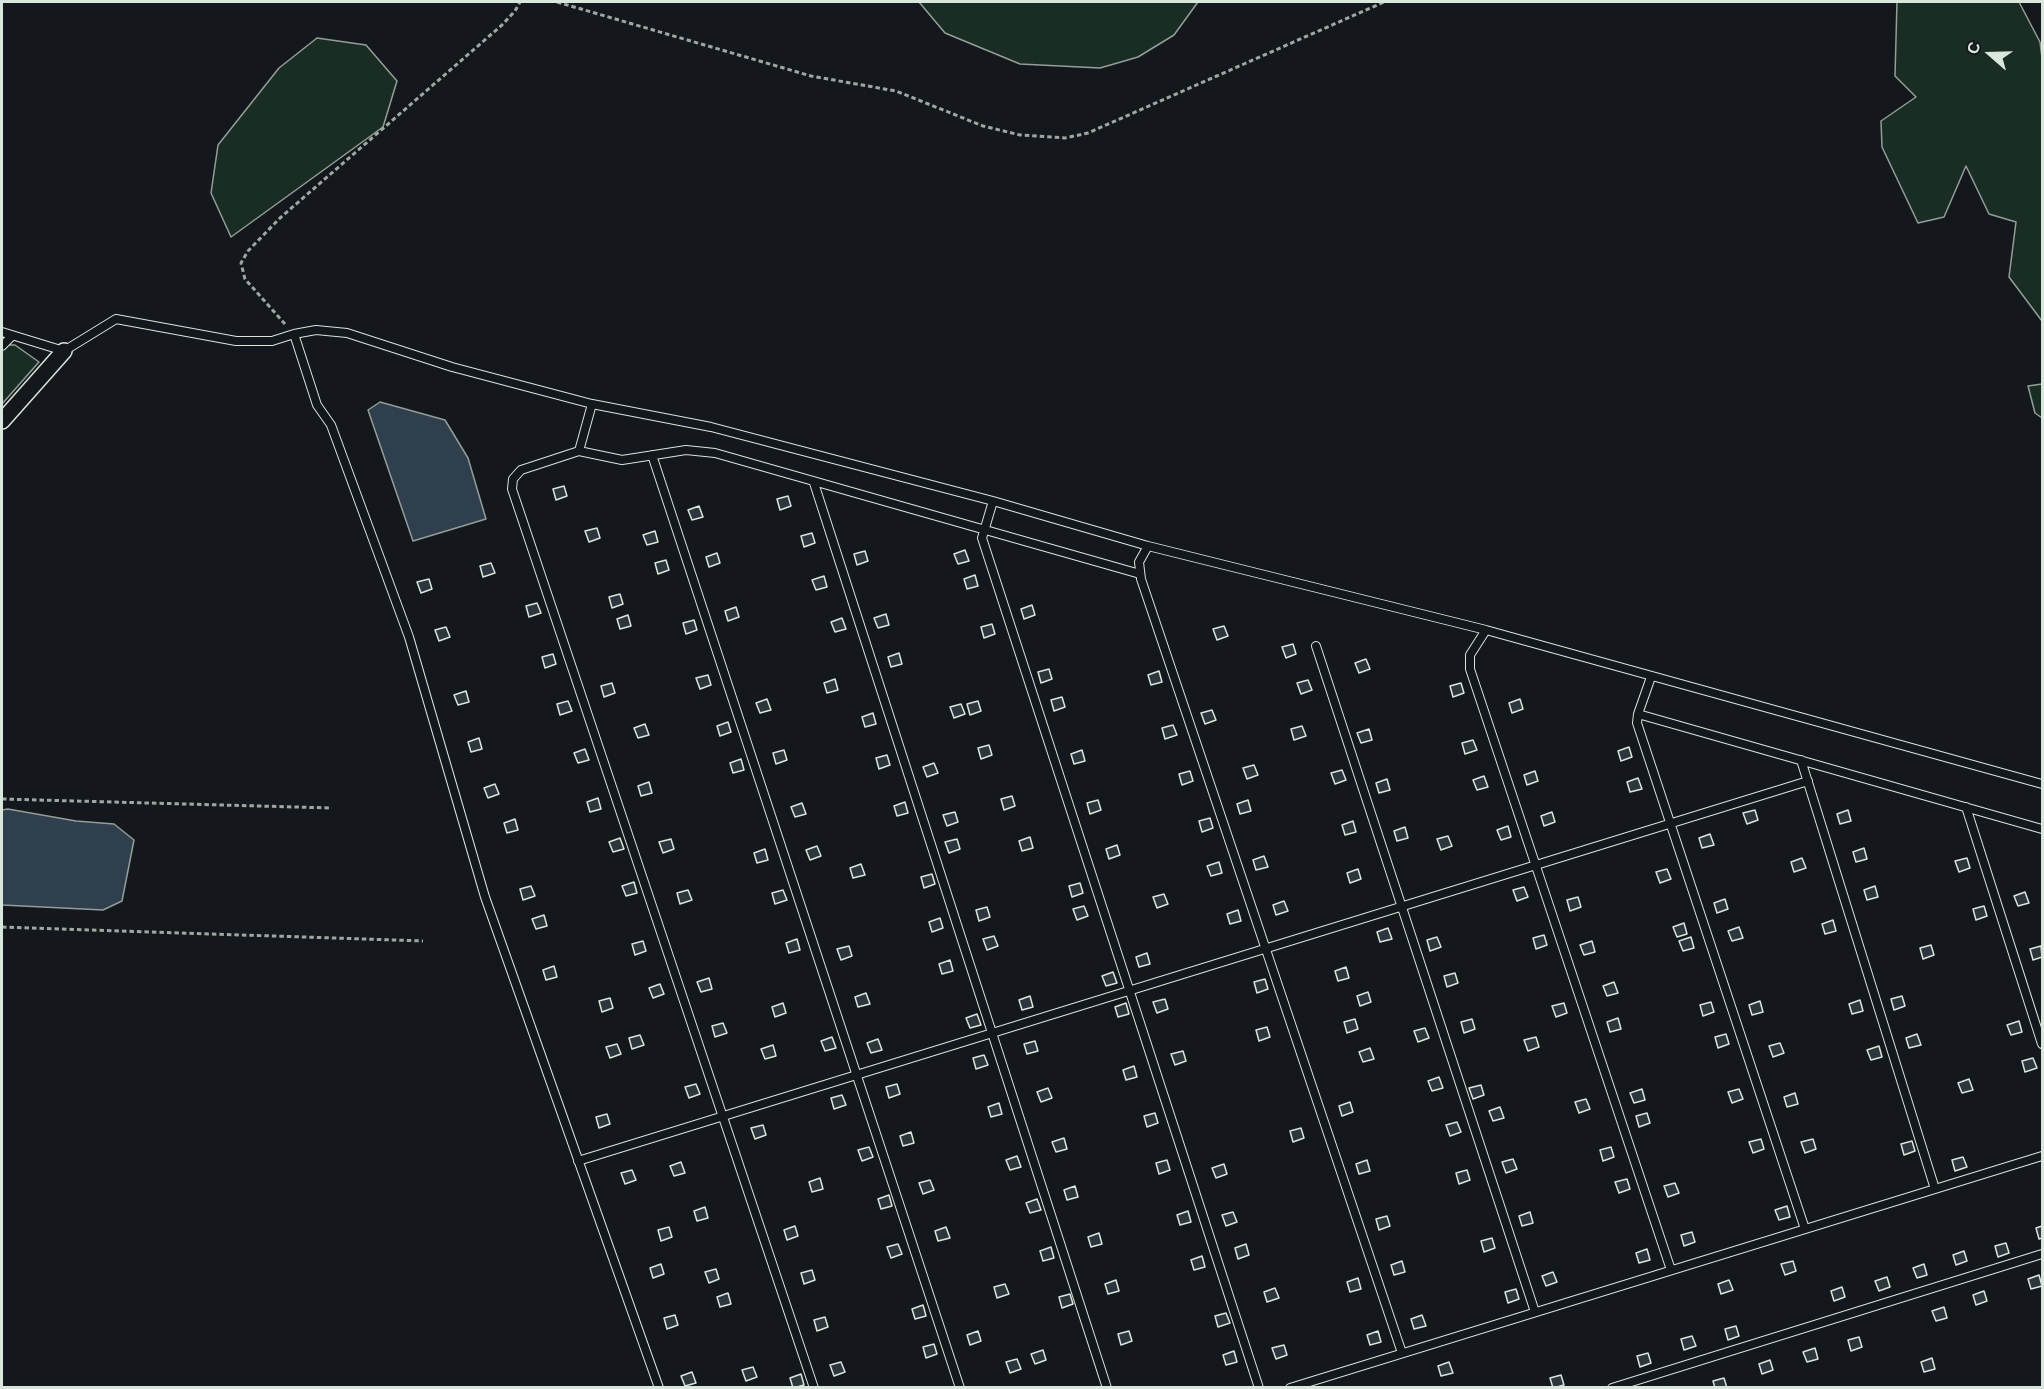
<!DOCTYPE html>
<meta charset="utf-8">
<style>
body{margin:0}
#map{position:relative;width:2044px;height:1389px;overflow:hidden;background:#14181c;font-family:Barlow,sans-serif}
canvas{display:block}
.frame{position:absolute;inset:0;border:3px solid #d8e6dc;pointer-events:none}
.north{position:absolute;left:1960px;top:24px;width:60px;height:60px;-webkit-text-stroke:4px #14181c;paint-order:stroke;rotate:290deg;font-size:16px;font-weight:700;line-height:24px;text-align:center;color:#d8e6dc}
.north::after{content:'';display:block;margin:auto;width:21px;height:27px;background:#d8e6dc;clip-path:polygon(50% 0,100% 100%,50% 72%,0 100%)}
</style>
<div id="map">
<canvas width="2044" height="1389"></canvas>
<div class="frame"></div>
<div class="north">С</div>
</div>
<script>
const context = document.querySelector('canvas').getContext('2d');
context.lineJoin = 'round';
function fillPath(path, color) { context.fillStyle = color; context.fill(path, 'evenodd'); }
const shape = rows => new Path2D(rows.map(r => 'M' + r).join(''));
function stroke(path, color, width, dash) { context.strokeStyle = color; context.lineWidth = width; context.lineCap = dash ? 'butt' : 'round'; context.setLineDash(dash || []); context.stroke(path); }
const green = shape([
 [919,2,1198,2,1174,35,1138,57,1100,68,1020,64,945,33,919,2],
 [1897,2,2019,2,2040,42,2042,58,2042,321,2009,277,2016,222,1989,214,1966,166,1944,217,1918,223,1882,147,1881,121,1916,97,1895,76,1897,2],
 [317,38,366,45,397,81,383,127,231,237,211,193,218,145,279,68,317,38],
 [6,345,15,345,39,362,2,404,2,349,6,345],
 [2042,384,2042,418,2035,413,2028,386,2042,384]
]);
fillPath(green, '#1a2d24');
stroke(green, '#939e99', 1.5);
const water = shape([
 [380,402,445,420,468,458,486,519,413,541,368,410,380,402],
 [8,809,76,821,114,824,134,840,122,901,103,910,2,905,2,810,8,809]
]);
fillPath(water, '#2f3f4d');
stroke(water, '#939e99', 1.5);
const building = shape([
 [564,486,567,496,556,500,553,489,564,486],
 [788,496,791,506,780,510,777,499,788,496],
 [699,506,703,517,692,520,688,510,699,506],
 [597,528,600,538,589,542,585,531,597,528],
 [655,531,658,542,647,545,643,535,655,531],
 [812,533,815,543,804,547,801,536,812,533],
 [965,550,969,561,958,564,954,554,965,550],
 [865,551,868,561,857,565,854,554,865,551],
 [717,553,720,563,709,567,706,557,717,553],
 [666,560,669,570,658,574,655,563,666,560],
 [491,563,495,573,483,577,480,566,491,563],
 [975,575,978,586,967,589,964,579,975,575],
 [824,576,827,587,816,590,812,580,824,576],
 [429,579,432,589,421,593,417,582,429,579],
 [620,594,623,604,612,608,609,597,620,594],
 [537,603,541,613,529,617,526,606,537,603],
 [1032,605,1035,615,1024,619,1021,609,1032,605],
 [736,607,739,617,728,621,725,611,736,607],
 [886,614,889,625,878,628,874,618,886,614],
 [628,615,631,626,620,629,617,619,628,615],
 [842,618,846,629,835,632,831,622,842,618],
 [694,620,697,630,686,634,683,623,694,620],
 [992,624,995,634,984,638,981,627,992,624],
 [1224,626,1228,636,1217,640,1213,629,1224,626],
 [446,627,450,637,439,641,435,630,446,627],
 [1293,644,1296,654,1286,658,1282,647,1293,644],
 [899,653,902,664,891,667,888,657,899,653],
 [553,654,556,664,545,668,542,657,553,654],
 [1366,659,1370,669,1359,673,1355,663,1366,659],
 [1049,669,1052,679,1041,683,1038,672,1049,669],
 [1159,671,1162,682,1151,685,1148,675,1159,671],
 [708,675,711,685,700,689,696,678,708,675],
 [835,679,838,690,827,693,824,683,835,679],
 [1308,680,1312,690,1301,694,1297,683,1308,680],
 [612,683,615,693,604,697,601,686,612,683],
 [1461,683,1464,693,1453,697,1450,686,1461,683],
 [466,691,469,702,458,705,454,695,466,691],
 [1062,697,1065,707,1054,711,1051,700,1062,697],
 [767,699,771,710,760,713,756,703,767,699],
 [1520,699,1523,709,1512,713,1509,703,1520,699],
 [568,701,572,711,560,715,557,704,568,701],
 [978,701,981,711,970,715,967,704,978,701],
 [961,704,965,714,954,718,950,707,961,704],
 [1212,710,1216,720,1205,724,1201,713,1212,710],
 [873,713,876,724,865,727,862,717,873,713],
 [728,722,731,732,720,736,717,726,728,722],
 [645,724,649,735,638,738,634,728,645,724],
 [1173,725,1177,735,1165,739,1162,728,1173,725],
 [1302,726,1306,736,1294,740,1291,729,1302,726],
 [1369,729,1372,740,1361,743,1357,733,1369,729],
 [479,738,482,749,471,752,468,742,479,738],
 [1473,740,1477,750,1465,754,1462,743,1473,740],
 [989,745,992,755,981,759,978,748,989,745],
 [1629,747,1632,757,1621,761,1618,751,1629,747],
 [585,749,589,760,578,763,574,753,585,749],
 [784,750,787,760,776,764,773,753,784,750],
 [1082,750,1085,761,1074,764,1071,754,1082,750],
 [887,755,890,765,879,769,876,758,887,755],
 [741,759,744,770,733,773,730,763,741,759],
 [934,763,938,773,927,777,923,767,934,763],
 [1254,765,1258,775,1247,779,1243,768,1254,765],
 [1342,770,1346,780,1335,784,1331,773,1342,770],
 [1190,771,1193,781,1182,785,1179,774,1190,771],
 [1535,771,1538,781,1527,785,1524,775,1535,771],
 [1484,776,1488,787,1477,790,1473,780,1484,776],
 [1638,778,1642,789,1630,792,1627,782,1638,778],
 [1387,779,1390,790,1379,793,1376,783,1387,779],
 [649,782,652,793,641,796,638,786,649,782],
 [495,784,499,794,488,798,484,788,495,784],
 [1012,796,1015,806,1004,810,1001,799,1012,796],
 [598,798,601,809,590,812,587,802,598,798],
 [1098,800,1101,810,1090,814,1087,803,1098,800],
 [1248,800,1251,811,1240,814,1237,804,1248,800],
 [905,802,908,813,897,816,894,806,905,802],
 [802,803,806,814,795,817,791,807,802,803],
 [1755,810,1758,820,1747,824,1743,813,1755,810],
 [1848,810,1851,821,1840,824,1837,814,1848,810],
 [955,812,958,822,947,826,943,815,955,812],
 [1552,812,1555,822,1544,826,1541,816,1552,812],
 [1210,818,1213,828,1202,832,1199,821,1210,818],
 [515,819,518,830,507,833,504,823,515,819],
 [1353,821,1356,832,1345,835,1342,825,1353,821],
 [1508,826,1511,837,1501,840,1497,830,1508,826],
 [1405,827,1408,838,1397,841,1394,831,1405,827],
 [1710,834,1714,845,1702,848,1699,838,1710,834],
 [1448,836,1452,846,1441,850,1437,839,1448,836],
 [1030,837,1033,848,1022,851,1019,841,1030,837],
 [620,838,624,849,613,852,609,842,620,838],
 [671,839,674,849,663,853,659,842,671,839],
 [957,839,960,849,949,853,945,842,957,839],
 [1117,845,1120,855,1109,859,1106,849,1117,845],
 [817,846,821,856,810,860,806,850,817,846],
 [1864,848,1867,859,1856,862,1853,852,1864,848],
 [765,849,768,860,757,863,754,853,765,849],
 [1264,856,1268,867,1256,870,1253,860,1264,856],
 [1802,858,1806,868,1794,872,1791,862,1802,858],
 [1967,858,1970,868,1959,872,1955,861,1967,858],
 [1219,862,1222,873,1211,876,1207,866,1219,862],
 [861,864,865,875,853,878,850,868,861,864],
 [1358,869,1361,879,1350,883,1347,873,1358,869],
 [1667,869,1671,879,1660,883,1656,872,1667,869],
 [932,874,935,884,924,888,921,877,932,874],
 [634,882,637,893,626,896,622,886,634,882],
 [1080,883,1083,893,1072,897,1069,886,1080,883],
 [531,886,535,896,523,900,520,889,531,886],
 [1875,886,1878,897,1867,900,1864,890,1875,886],
 [1524,887,1528,897,1517,901,1513,890,1524,887],
 [688,890,692,900,680,904,677,893,688,890],
 [783,890,787,900,775,904,772,893,783,890],
 [2025,892,2029,903,2018,906,2014,896,2025,892],
 [1164,894,1168,904,1157,908,1153,897,1164,894],
 [1578,897,1581,907,1570,911,1567,900,1578,897],
 [1725,899,1728,909,1717,913,1714,903,1725,899],
 [1284,901,1288,911,1276,915,1273,905,1284,901],
 [1084,906,1088,916,1077,920,1073,909,1084,906],
 [1984,906,1987,916,1976,920,1973,909,1984,906],
 [987,907,990,917,979,921,976,910,987,907],
 [1238,910,1241,921,1230,924,1227,914,1238,910],
 [544,915,547,926,536,929,532,919,544,915],
 [940,918,943,928,932,932,929,922,940,918],
 [1833,920,1836,931,1825,934,1822,924,1833,920],
 [1684,923,1687,934,1677,937,1673,927,1684,923],
 [1739,927,1743,938,1732,941,1728,931,1739,927],
 [1388,928,1392,939,1380,942,1377,932,1388,928],
 [1544,935,1547,945,1536,949,1533,938,1544,935],
 [994,936,998,946,987,950,983,939,994,936],
 [1437,937,1441,947,1430,951,1427,940,1437,937],
 [1691,937,1694,948,1683,951,1679,941,1691,937],
 [797,939,800,950,789,953,786,943,797,939],
 [643,941,646,951,635,955,632,944,643,941],
 [1592,941,1595,952,1584,955,1580,945,1592,941],
 [1931,945,1934,955,1923,959,1920,948,1931,945],
 [849,946,852,956,841,960,837,949,849,946],
 [2041,946,2042,957,2033,960,2030,949,2041,946],
 [1147,953,1150,964,1139,967,1136,957,1147,953],
 [950,960,953,971,942,974,939,964,950,960],
 [554,966,557,977,546,980,543,970,554,966],
 [1346,967,1349,978,1338,981,1335,971,1346,967],
 [1113,972,1117,983,1106,986,1102,976,1113,972],
 [1455,973,1458,983,1447,987,1444,976,1455,973],
 [709,978,712,989,701,992,697,982,709,978],
 [1265,979,1268,989,1257,993,1254,982,1265,979],
 [1614,982,1618,993,1607,996,1603,986,1614,982],
 [660,984,664,994,653,998,649,988,660,984],
 [1368,992,1371,1002,1360,1006,1357,996,1368,992],
 [866,993,870,1004,858,1007,855,997,866,993],
 [1030,996,1033,1007,1022,1010,1019,1000,1030,996],
 [1902,996,1905,1006,1894,1010,1891,999,1902,996],
 [610,998,613,1008,602,1012,599,1001,610,998],
 [1165,999,1168,1009,1157,1013,1153,1002,1165,999],
 [1860,1000,1863,1011,1852,1014,1849,1004,1860,1000],
 [1760,1001,1763,1012,1752,1015,1749,1005,1760,1001],
 [1711,1002,1714,1012,1703,1016,1700,1005,1711,1002],
 [783,1003,786,1013,775,1017,772,1007,783,1003],
 [1126,1003,1129,1014,1118,1017,1115,1007,1126,1003],
 [1564,1003,1567,1013,1556,1017,1552,1006,1564,1003],
 [977,1014,981,1025,970,1028,966,1018,977,1014],
 [1618,1018,1621,1029,1610,1032,1607,1022,1618,1018],
 [1355,1019,1358,1029,1347,1033,1344,1022,1355,1019],
 [1472,1019,1475,1029,1464,1033,1461,1022,1472,1019],
 [2019,1021,2022,1032,2011,1035,2007,1025,2019,1021],
 [723,1023,727,1033,715,1037,712,1026,723,1023],
 [1267,1027,1270,1037,1259,1041,1256,1030,1267,1027],
 [1425,1028,1429,1038,1418,1042,1414,1031,1425,1028],
 [1726,1034,1729,1044,1718,1048,1715,1037,1726,1034],
 [1917,1034,1921,1045,1909,1048,1906,1038,1917,1034],
 [640,1035,644,1045,632,1049,629,1038,640,1035],
 [832,1037,836,1048,825,1051,821,1041,832,1037],
 [1536,1037,1539,1047,1528,1051,1524,1040,1536,1037],
 [878,1039,882,1050,871,1053,867,1043,878,1039],
 [1035,1041,1038,1051,1027,1054,1024,1044,1035,1041],
 [1780,1043,1784,1053,1773,1057,1769,1046,1780,1043],
 [617,1044,621,1054,610,1058,606,1047,617,1044],
 [773,1045,776,1056,765,1059,761,1049,773,1045],
 [1879,1046,1882,1057,1871,1060,1867,1050,1879,1046],
 [1370,1048,1374,1059,1363,1062,1359,1052,1370,1048],
 [1183,1051,1186,1061,1175,1065,1171,1054,1183,1051],
 [984,1055,988,1065,976,1069,973,1058,984,1055],
 [2033,1058,2037,1068,2025,1072,2022,1061,2033,1058],
 [1134,1066,1137,1077,1126,1080,1123,1070,1134,1066],
 [1439,1077,1443,1088,1432,1091,1428,1081,1439,1077],
 [1969,1079,1973,1090,1962,1093,1958,1083,1969,1079],
 [696,1084,700,1094,689,1098,685,1087,696,1084],
 [897,1084,900,1094,889,1098,886,1087,897,1084],
 [1481,1085,1484,1095,1473,1099,1469,1088,1481,1085],
 [1048,1088,1052,1098,1041,1102,1037,1092,1048,1088],
 [1642,1089,1645,1100,1634,1103,1630,1093,1642,1089],
 [1739,1089,1743,1099,1732,1103,1728,1092,1739,1089],
 [1795,1093,1798,1104,1787,1107,1784,1097,1795,1093],
 [842,1095,846,1105,834,1109,831,1098,842,1095],
 [1586,1099,1590,1109,1579,1113,1575,1102,1586,1099],
 [1350,1102,1353,1112,1342,1116,1339,1106,1350,1102],
 [999,1103,1002,1114,991,1117,988,1107,999,1103],
 [1500,1107,1504,1118,1493,1121,1489,1111,1500,1107],
 [1155,1113,1158,1123,1147,1127,1144,1116,1155,1113],
 [1647,1113,1650,1123,1639,1127,1636,1116,1647,1113],
 [607,1114,610,1124,599,1128,596,1117,607,1114],
 [1457,1122,1461,1132,1450,1136,1446,1125,1457,1122],
 [763,1125,766,1135,755,1139,751,1128,763,1125],
 [1301,1128,1304,1138,1293,1142,1290,1131,1301,1128],
 [911,1132,914,1143,903,1146,900,1136,911,1132],
 [1064,1138,1067,1149,1056,1152,1052,1142,1064,1138],
 [1761,1139,1764,1149,1753,1153,1749,1142,1761,1139],
 [1813,1139,1816,1149,1805,1153,1801,1142,1813,1139],
 [1912,1141,1915,1151,1904,1155,1901,1144,1912,1141],
 [869,1147,873,1157,862,1161,858,1150,869,1147],
 [1611,1147,1614,1157,1603,1161,1600,1150,1611,1147],
 [1017,1156,1021,1167,1010,1170,1006,1160,1017,1156],
 [1963,1157,1967,1167,1955,1171,1952,1160,1963,1157],
 [1513,1159,1517,1169,1506,1173,1502,1162,1513,1159],
 [1167,1160,1170,1170,1159,1174,1156,1163,1167,1160],
 [1367,1160,1370,1171,1359,1174,1356,1164,1367,1160],
 [681,1162,685,1173,674,1176,670,1166,681,1162],
 [1224,1164,1227,1174,1216,1178,1212,1168,1224,1164],
 [632,1170,636,1180,625,1184,621,1173,632,1170],
 [1467,1170,1470,1180,1459,1184,1456,1173,1467,1170],
 [820,1178,823,1189,812,1192,809,1182,820,1178],
 [1627,1179,1630,1189,1619,1193,1615,1182,1627,1179],
 [930,1180,934,1190,923,1194,919,1183,930,1180],
 [1675,1183,1679,1193,1668,1197,1664,1186,1675,1183],
 [1075,1186,1078,1197,1067,1200,1064,1190,1075,1186],
 [889,1195,892,1206,881,1209,878,1199,889,1195],
 [1037,1199,1041,1210,1030,1213,1026,1203,1037,1199],
 [1787,1206,1790,1217,1779,1220,1775,1210,1787,1206],
 [705,1207,708,1218,697,1221,694,1211,705,1207],
 [1188,1211,1191,1222,1180,1225,1177,1215,1188,1211],
 [1233,1212,1237,1222,1226,1226,1222,1215,1233,1212],
 [1530,1212,1533,1223,1522,1226,1519,1216,1530,1212],
 [1387,1216,1390,1226,1379,1230,1376,1219,1387,1216],
 [795,1226,798,1236,787,1240,784,1230,795,1226],
 [2042,1226,2042,1238,2039,1239,2036,1228,2042,1226],
 [669,1227,672,1237,661,1241,658,1230,669,1227],
 [946,1227,950,1238,938,1241,935,1231,946,1227],
 [1692,1232,1695,1242,1684,1246,1681,1235,1692,1232],
 [1099,1233,1102,1244,1091,1247,1088,1237,1099,1233],
 [1492,1238,1495,1248,1484,1252,1481,1241,1492,1238],
 [2006,1243,2009,1253,1998,1257,1995,1246,2006,1243],
 [898,1244,902,1254,891,1258,887,1247,898,1244],
 [1246,1244,1249,1255,1238,1259,1235,1248,1246,1244],
 [1051,1247,1054,1258,1043,1261,1040,1251,1051,1247],
 [1647,1249,1650,1260,1639,1263,1636,1253,1647,1249],
 [1964,1251,1967,1261,1956,1265,1953,1255,1964,1251],
 [1202,1256,1205,1267,1194,1270,1191,1260,1202,1256],
 [1402,1261,1405,1272,1394,1275,1391,1265,1402,1261],
 [1793,1261,1796,1271,1785,1275,1781,1264,1793,1261],
 [661,1264,664,1274,653,1278,650,1268,661,1264],
 [1924,1264,1927,1275,1917,1278,1913,1268,1924,1264],
 [716,1269,719,1279,709,1283,705,1272,716,1269],
 [812,1270,815,1280,804,1284,801,1273,812,1270],
 [1553,1272,1557,1282,1546,1286,1542,1276,1553,1272],
 [2039,1275,2042,1286,2031,1289,2028,1279,2039,1275],
 [1887,1277,1890,1287,1879,1291,1875,1281,1887,1277],
 [1358,1278,1361,1289,1350,1292,1347,1282,1358,1278],
 [1116,1280,1119,1291,1108,1294,1105,1284,1116,1280],
 [1729,1280,1733,1290,1721,1294,1718,1284,1729,1280],
 [1005,1284,1009,1294,997,1298,994,1287,1005,1284],
 [1842,1287,1845,1297,1834,1301,1831,1291,1842,1287],
 [1275,1288,1279,1298,1267,1302,1264,1292,1275,1288],
 [1516,1289,1519,1299,1508,1303,1505,1292,1516,1289],
 [1984,1291,1987,1301,1976,1305,1973,1295,1984,1291],
 [728,1293,731,1304,720,1307,717,1297,728,1293],
 [1070,1294,1073,1304,1062,1308,1059,1297,1070,1294],
 [923,1305,926,1316,915,1319,912,1309,923,1305],
 [1944,1307,1947,1318,1936,1321,1932,1311,1944,1307],
 [1226,1313,1230,1323,1218,1327,1215,1316,1226,1313],
 [675,1315,678,1325,667,1329,664,1318,675,1315],
 [1422,1315,1426,1326,1414,1329,1411,1319,1422,1315],
 [825,1317,828,1327,817,1331,814,1320,825,1317],
 [1736,1326,1739,1336,1728,1340,1725,1329,1736,1326],
 [978,1331,981,1341,970,1345,967,1335,978,1331],
 [1129,1331,1132,1341,1121,1345,1118,1334,1129,1331],
 [1378,1331,1381,1342,1370,1345,1367,1335,1378,1331],
 [1692,1336,1696,1346,1684,1350,1681,1339,1692,1336],
 [1859,1337,1862,1347,1851,1351,1848,1340,1859,1337],
 [934,1344,937,1354,926,1358,923,1347,934,1344],
 [1284,1345,1287,1355,1276,1359,1272,1348,1284,1345],
 [1815,1348,1818,1359,1807,1362,1803,1352,1815,1348],
 [1043,1350,1046,1360,1035,1364,1031,1354,1043,1350],
 [1234,1351,1237,1362,1226,1365,1223,1355,1234,1351],
 [1648,1353,1651,1363,1640,1367,1637,1356,1648,1353],
 [1932,1358,1935,1369,1924,1372,1921,1362,1932,1358],
 [1017,1359,1021,1369,1010,1373,1006,1362,1017,1359],
 [1770,1360,1773,1370,1762,1374,1759,1364,1770,1360],
 [841,1362,845,1372,834,1376,830,1365,841,1362],
 [1449,1362,1453,1373,1441,1376,1438,1366,1449,1362],
 [753,1367,757,1377,746,1381,742,1370,753,1367],
 [692,1372,696,1383,685,1386,681,1376,692,1372],
 [801,1374,804,1385,793,1388,790,1378,801,1374],
 [1561,1375,1564,1385,1553,1388,1550,1378,1561,1375],
 [1724,1378,1727,1388,1715,1388,1713,1381,1724,1378]
]);
fillPath(building, '#2c363c');
stroke(building, '#d8e6dc', 1.5);
const lane = shape([
 [2,332,64,351,116,319,236,341,272,341,294,334,316,330,347,333,452,367,592,404,711,427,993,501,1148,546,1486,630,2042,784],
 [294,334,317,405,331,425,409,637,485,897,659,1388],
 [2,346,11,337],
 [579,451,592,404],
 [652,455,960,1388],
 [814,483,1107,1388],
 [993,501,982,538,1259,1388],
 [1148,546,1139,562,1141,579,1402,1353],
 [1486,630,1470,655,1470,669,1671,1270],
 [1316,646,1535,1312],
 [1651,677,1638,714,1637,723,1805,1229],
 [1638,714,2042,829],
 [1801,760,1935,1189],
 [1966,807,2042,1044],
 [578,1161,1808,781],
 [814,1388,512,489,513,479,521,470,579,451,622,460,686,450,715,453,1140,574],
 [1290,1388,2042,1156],
 [1612,1388,2042,1254]
]);
const street = shape([
 [2,421,64,351]
]);
stroke(lane, '#d8e6dc', 10);
stroke(street, '#d8e6dc', 18);
stroke(shape([
 [557,2,811,76,896,91,983,126,1020,135,1065,138,1088,133,1384,2],
 [285,324,245,279,241,263,248,251,280,218,502,25,515,11,520,2],
 [2,799,332,808],
 [2,927,423,941]
]), '#9da8a2', 3, [4.5, 3]);
stroke(lane, '#14181c', 8);
stroke(street, '#14181c', 15);
</script>
